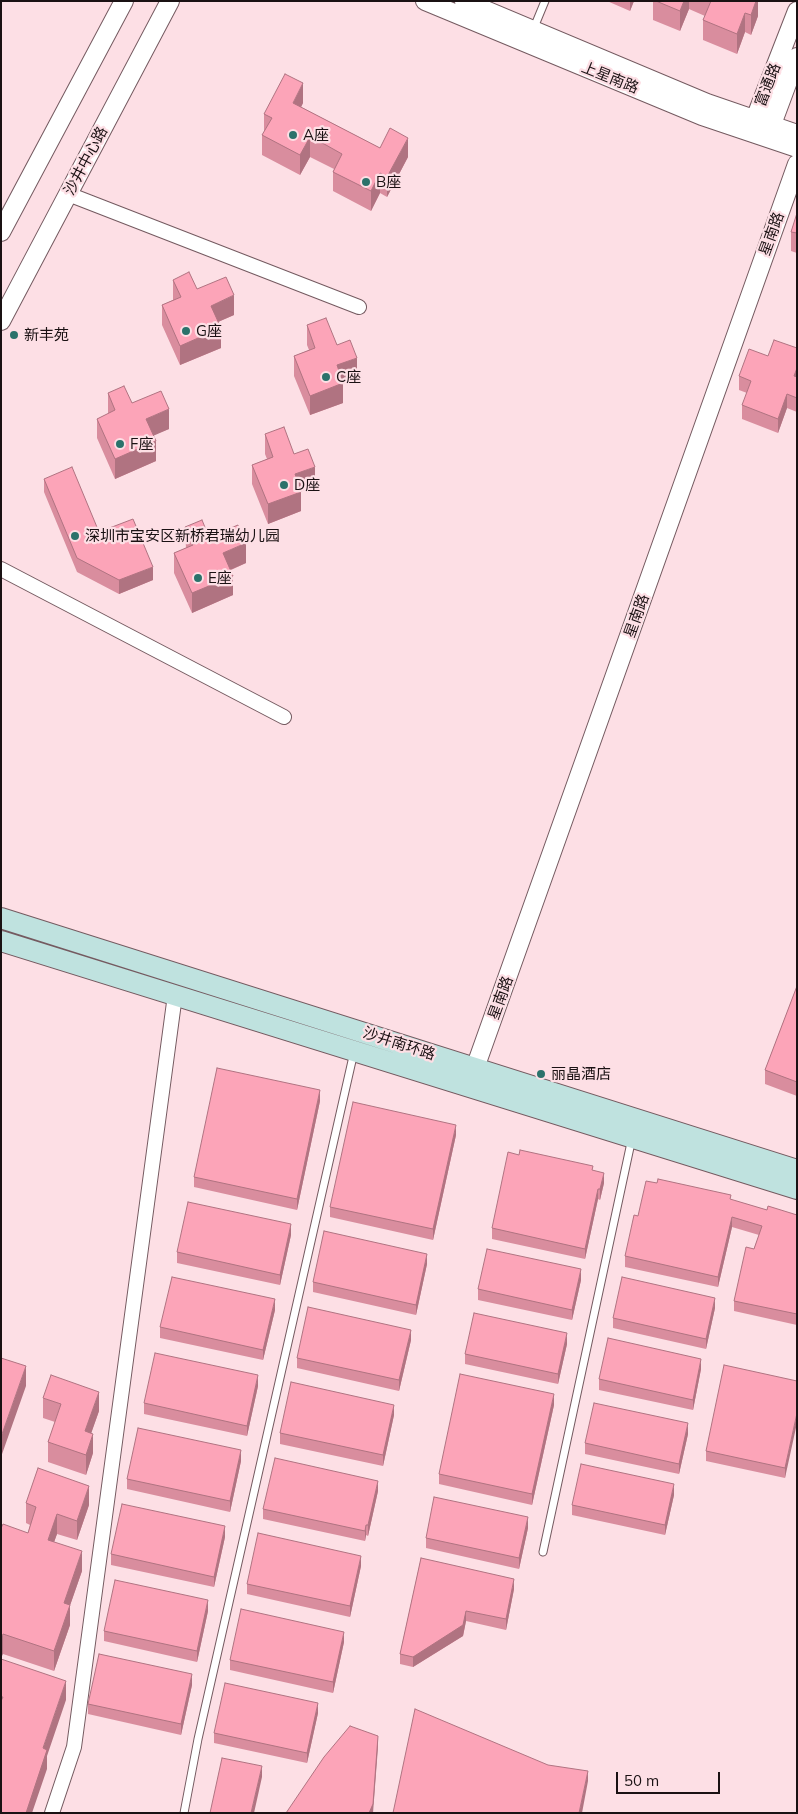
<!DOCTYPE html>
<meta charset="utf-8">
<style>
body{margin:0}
#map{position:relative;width:798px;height:1814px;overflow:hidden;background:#fddfe5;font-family:Mulish,sans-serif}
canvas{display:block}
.frame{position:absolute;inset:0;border:2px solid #1a1113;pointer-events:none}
.scale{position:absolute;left:616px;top:1772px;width:104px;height:22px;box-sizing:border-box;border:2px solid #1a1113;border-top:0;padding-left:6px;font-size:15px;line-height:18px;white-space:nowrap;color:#1a1113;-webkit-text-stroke:4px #fddfe5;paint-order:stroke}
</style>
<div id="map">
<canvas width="798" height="1814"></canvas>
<div class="frame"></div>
<div class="scale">50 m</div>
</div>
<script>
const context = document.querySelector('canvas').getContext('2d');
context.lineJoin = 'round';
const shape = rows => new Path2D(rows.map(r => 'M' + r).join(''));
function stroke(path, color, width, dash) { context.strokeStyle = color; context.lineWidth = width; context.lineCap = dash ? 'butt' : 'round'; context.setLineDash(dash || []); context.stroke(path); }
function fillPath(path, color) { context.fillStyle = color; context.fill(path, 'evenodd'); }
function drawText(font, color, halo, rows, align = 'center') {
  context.font = font + ' Mulish,"Noto Sans SC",sans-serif'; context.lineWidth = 4.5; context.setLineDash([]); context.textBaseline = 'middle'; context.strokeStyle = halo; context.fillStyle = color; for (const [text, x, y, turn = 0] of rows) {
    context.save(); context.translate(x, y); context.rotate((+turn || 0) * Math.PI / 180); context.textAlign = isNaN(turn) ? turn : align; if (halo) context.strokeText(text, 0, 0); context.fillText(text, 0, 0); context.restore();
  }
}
const service = shape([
 [533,30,545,1],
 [543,1552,632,1138],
 [184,1813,198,1739,354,1052]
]);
const minor = shape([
 [68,194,359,307],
 [1,569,284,717],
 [52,1813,74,1747,175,995]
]);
const tertiary = shape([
 [425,1,702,116,797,148],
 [464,1,707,103,797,134],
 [751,129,797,11],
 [768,135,797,57],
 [1,232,124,1],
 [1,321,170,1],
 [475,1068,797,164]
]);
const secondary = shape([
 [1,918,797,1170],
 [1,941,797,1189]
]);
stroke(service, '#745a60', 9);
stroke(minor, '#745a60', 16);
stroke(tertiary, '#745a60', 20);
stroke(secondary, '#745a60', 22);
stroke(service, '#fff', 7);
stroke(minor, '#fff', 14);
stroke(tertiary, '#fff', 18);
stroke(secondary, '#bfe2df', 20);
fillPath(shape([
 [607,1,634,1,630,11],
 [653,1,758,1,758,16,751,35,745,32,737,54,703,40,703,20,705,16,689,9,680,31,653,20],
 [303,103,301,107,380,148,408,157,387,197,380,193,371,211,333,191,333,172,334,169,310,157,300,175,262,155,262,135,264,132,264,114],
 [797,213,797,253,791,251,791,232],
 [173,280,197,289,234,315,218,322,221,348,180,365,162,325,162,305,173,300],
 [307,325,337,345,357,378,343,383,343,403,310,415,294,376,294,356,309,350,307,345],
 [797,348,797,412,787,408,778,433,742,419,742,405,747,393,739,390,739,376,768,356],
 [108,393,132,403,169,429,153,435,156,461,115,479,97,438,97,419,108,414],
 [265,434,294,454,315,486,301,491,301,511,268,524,252,484,252,465,267,459,265,454],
 [44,479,99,532,153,580,119,594,77,572,44,492],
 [185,527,209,537,246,563,231,570,233,595,192,613,174,573,174,553,186,548],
 [797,986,797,1096,765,1084,765,1070],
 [320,1101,297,1210,194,1187,194,1177],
 [456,1135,433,1240,330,1217,330,1207],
 [593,1171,604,1183,600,1200,598,1199,585,1259,492,1239,492,1228],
 [731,1200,767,1210,797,1215,797,1325,734,1311,734,1301,759,1235,732,1227,718,1287,625,1267,625,1256,638,1216],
 [291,1235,280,1285,177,1263,177,1252],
 [427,1264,416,1315,313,1292,313,1282],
 [581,1280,572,1320,478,1300,478,1289],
 [715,1308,706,1349,613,1328,613,1318],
 [275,1310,263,1360,160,1338,160,1327],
 [411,1340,399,1391,297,1368,297,1358],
 [567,1344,558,1384,465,1364,465,1354],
 [701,1369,693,1410,599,1390,599,1379],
 [797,1381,785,1478,706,1461,706,1451],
 [258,1386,247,1436,144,1414,144,1403],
 [43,1398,99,1411,91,1433,93,1453,86,1475,48,1462,48,1442,55,1422,43,1418],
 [554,1405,532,1505,439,1484,439,1474],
 [394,1415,383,1466,280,1444,280,1433],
 [688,1434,679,1474,585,1454,585,1443],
 [241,1461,230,1512,127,1489,127,1479],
 [378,1491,368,1536,366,1535,365,1541,263,1519,263,1509],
 [674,1495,665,1535,572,1515,572,1505],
 [26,1503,89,1505,77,1540,57,1534,54,1542,82,1571,70,1605,70,1625,54,1671,3,1654,1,1528,28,1533,30,1525,26,1523],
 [528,1528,519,1569,426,1548,426,1538],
 [225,1537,214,1587,111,1565,111,1554],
 [421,1558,514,1589,506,1630,466,1621,463,1636,413,1667,400,1664,400,1654],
 [361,1566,350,1617,247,1594,247,1584],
 [208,1611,197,1662,104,1641,104,1631],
 [344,1642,333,1693,230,1670,230,1660],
 [192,1685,181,1735,88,1714,88,1704],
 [318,1713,307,1763,214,1743,214,1733]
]), '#d98d9e');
fillPath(shape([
 [630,1,634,1,630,11],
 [684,1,689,1,689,9,680,31,680,11],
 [756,1,758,1,758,16,751,35,751,15],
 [745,13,745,32,737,54,737,34],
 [303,83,303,103,293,123,293,103],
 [310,137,310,157,300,175,300,155],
 [408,138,408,157,387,197,387,177],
 [380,173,380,193,371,211,371,191],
 [234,295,234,315,211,325,211,306],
 [221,328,221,348,180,365,180,346],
 [357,358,357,378,337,385,337,365],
 [797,368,797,382,794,376],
 [343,383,343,403,310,415,310,396],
 [787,394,787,408,778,433,778,419],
 [169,409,169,429,146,439,146,419],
 [156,441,156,461,115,479,115,459],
 [315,467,315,486,295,494,295,474],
 [301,492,301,511,268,524,268,504],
 [246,543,246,563,223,573,223,553],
 [153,567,153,580,119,594,119,580],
 [233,576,233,595,192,613,192,593],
 [320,1090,320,1101,297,1210,297,1199],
 [456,1125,456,1135,433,1240,433,1229],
 [604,1173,604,1183,600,1200,600,1189],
 [598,1189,598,1199,585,1259,585,1249],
 [732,1217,732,1227,718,1287,718,1277],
 [291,1224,291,1235,280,1285,280,1275],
 [427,1254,427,1264,416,1315,416,1305],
 [581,1269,581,1280,572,1320,572,1310],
 [715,1298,715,1308,706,1349,706,1339],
 [275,1299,275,1310,263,1360,263,1350],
 [411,1330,411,1340,399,1391,399,1380],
 [567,1333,567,1344,558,1384,558,1374],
 [701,1359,701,1369,693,1410,693,1400],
 [26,1366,26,1386,1,1457,1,1437],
 [258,1375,258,1386,247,1436,247,1426],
 [99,1392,99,1411,85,1451,85,1431],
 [554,1394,554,1405,532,1505,532,1494],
 [394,1405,394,1415,383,1466,383,1455],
 [797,1413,797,1423,785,1478,785,1468],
 [688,1423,688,1434,679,1474,679,1464],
 [93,1434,93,1453,86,1475,86,1455],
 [241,1450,241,1461,230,1512,230,1501],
 [378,1481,378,1491,368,1536,368,1525],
 [674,1484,674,1495,665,1535,665,1525],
 [89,1486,89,1505,77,1540,77,1521],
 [57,1514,57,1534,48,1559,48,1540],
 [528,1517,528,1528,519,1569,519,1558],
 [366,1525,366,1535,365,1541,365,1531],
 [225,1526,225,1537,214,1587,214,1577],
 [82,1551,82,1571,64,1623,64,1603],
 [361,1556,361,1566,350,1617,350,1606],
 [514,1579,514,1589,506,1630,506,1619],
 [208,1600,208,1611,197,1662,197,1651],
 [70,1605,70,1625,54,1671,54,1651],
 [466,1611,466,1621,463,1636,413,1667,413,1657],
 [344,1632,344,1642,333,1693,333,1682],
 [3,1634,3,1654,1,1658,1,1638],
 [192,1674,192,1685,181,1735,181,1724],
 [66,1681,66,1700,47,1756,47,1769,32,1813,26,1813,43,1748],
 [318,1703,318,1713,307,1763,307,1753],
 [378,1736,378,1747,373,1813,369,1813],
 [262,1766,262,1777,254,1813,251,1813],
 [588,1771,588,1781,582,1813,579,1813]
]), '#b07381');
const building = shape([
 [656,1,684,1,680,11,656,1],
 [711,1,756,1,751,15,745,13,737,34,703,20,711,1],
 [285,74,303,83,293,103,380,148,390,128,408,138,387,177,380,173,371,191,333,172,342,154,326,145,310,137,300,155,262,135,272,118,264,114,285,74],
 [797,213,797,233,791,232,797,213],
 [189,272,197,289,226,277,234,295,211,306,221,328,180,346,162,305,181,297,173,280,189,272],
 [326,318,337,345,350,340,357,358,337,365,343,383,310,396,294,356,315,348,307,325,326,318],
 [774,340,797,348,797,368,794,376,797,377,797,398,787,394,778,419,742,405,751,381,739,376,749,349,768,356,774,340],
 [124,386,132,403,161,391,169,409,146,419,156,441,115,459,97,419,115,410,108,393,124,386],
 [284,427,294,454,308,449,315,467,295,474,301,492,268,504,252,465,273,457,265,434,284,427],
 [72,467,99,532,133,519,153,567,119,580,77,558,44,479,72,467],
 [202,520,209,537,238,525,246,543,223,553,233,576,192,593,174,553,193,545,185,527,202,520],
 [797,986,797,1082,765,1070,797,986],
 [217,1068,320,1090,297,1199,194,1177,217,1068],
 [353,1102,456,1125,433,1229,330,1207,353,1102],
 [520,1150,593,1166,592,1170,604,1173,600,1189,598,1189,585,1249,492,1228,508,1152,519,1155,520,1150],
 [658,1179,731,1195,730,1199,767,1210,768,1206,797,1215,797,1314,734,1301,746,1247,754,1249,762,1226,732,1217,718,1277,625,1256,634,1215,638,1216,646,1181,657,1183,658,1179],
 [188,1202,291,1224,280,1275,177,1252,188,1202],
 [324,1231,427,1254,416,1305,313,1282,324,1231],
 [487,1249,581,1269,572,1310,478,1289,487,1249],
 [172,1277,275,1299,263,1350,160,1327,172,1277],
 [622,1277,715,1298,706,1339,613,1318,622,1277],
 [308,1307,411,1330,399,1380,297,1358,308,1307],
 [474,1313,567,1333,558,1374,465,1354,474,1313],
 [608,1338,701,1359,693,1400,599,1379,608,1338],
 [155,1353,258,1375,247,1426,144,1403,155,1353],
 [1,1358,26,1366,1,1437,1,1358],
 [724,1365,797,1381,797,1413,785,1468,706,1451,724,1365],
 [460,1374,554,1394,532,1494,439,1474,460,1374],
 [51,1375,99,1392,85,1431,93,1434,86,1455,48,1442,61,1404,43,1398,51,1375],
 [291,1382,394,1405,383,1455,280,1433,291,1382],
 [594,1403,688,1423,679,1464,585,1443,594,1403],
 [138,1428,241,1450,230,1501,127,1479,138,1428],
 [275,1458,378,1481,368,1525,366,1525,365,1531,263,1509,275,1458],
 [581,1464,674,1484,665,1525,572,1505,581,1464],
 [38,1468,89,1486,77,1521,57,1514,48,1540,82,1551,64,1603,70,1605,54,1651,3,1634,1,1638,1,1528,3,1524,28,1533,36,1507,26,1503,38,1468],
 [434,1497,528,1517,519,1558,426,1538,434,1497],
 [122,1504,225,1526,214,1577,111,1554,122,1504],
 [258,1533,361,1556,350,1606,247,1584,258,1533],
 [421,1558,514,1579,506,1619,466,1611,463,1625,413,1657,400,1654,421,1558],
 [115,1580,208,1600,197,1651,104,1631,115,1580],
 [241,1609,344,1632,333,1682,230,1660,241,1609],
 [99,1654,192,1674,181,1724,88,1704,99,1654],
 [1,1659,66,1681,43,1748,47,1750,26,1813,1,1813,1,1701,3,1697,1,1697,1,1659],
 [225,1683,318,1703,307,1753,214,1733,225,1683],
 [415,1709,548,1765,588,1771,579,1813,393,1813,415,1709],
 [350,1726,378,1736,373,1804,369,1813,286,1813,324,1757,350,1726],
 [222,1758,262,1766,251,1813,210,1813,222,1758]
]);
fillPath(building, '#fca4b8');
stroke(building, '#b07381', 1);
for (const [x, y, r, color] of [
 [293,135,5,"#2b726b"],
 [366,182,5,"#2b726b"],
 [186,331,5,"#2b726b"],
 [14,335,5,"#2b726b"],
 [326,377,5,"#2b726b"],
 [120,444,5,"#2b726b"],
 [284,485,5,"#2b726b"],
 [75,536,5,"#2b726b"],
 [198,578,5,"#2b726b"],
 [541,1074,5,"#2b726b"]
]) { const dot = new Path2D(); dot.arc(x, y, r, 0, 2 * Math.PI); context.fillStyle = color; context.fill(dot); stroke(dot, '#fddfe5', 2); }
drawText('15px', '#1a1113', '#fddfe5', [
 ["上星南路",610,78,22],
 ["富通路",768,85,-69],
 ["沙井中心路",86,161,-62],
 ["星南路",772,234,-70],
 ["星南路",637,616,-70],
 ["星南路",501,998,-70],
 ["沙井南环路",399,1044,18]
]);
drawText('15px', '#1a1113', '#fddfe5', [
 ["A座",303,135],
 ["B座",376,182],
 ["G座",196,331],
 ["新丰苑",24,335],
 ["C座",336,377],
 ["F座",130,444],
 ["D座",294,485],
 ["深圳市宝安区新桥君瑞幼儿园",85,536],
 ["E座",208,578],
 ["丽晶酒店",551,1074]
], 'left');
</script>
